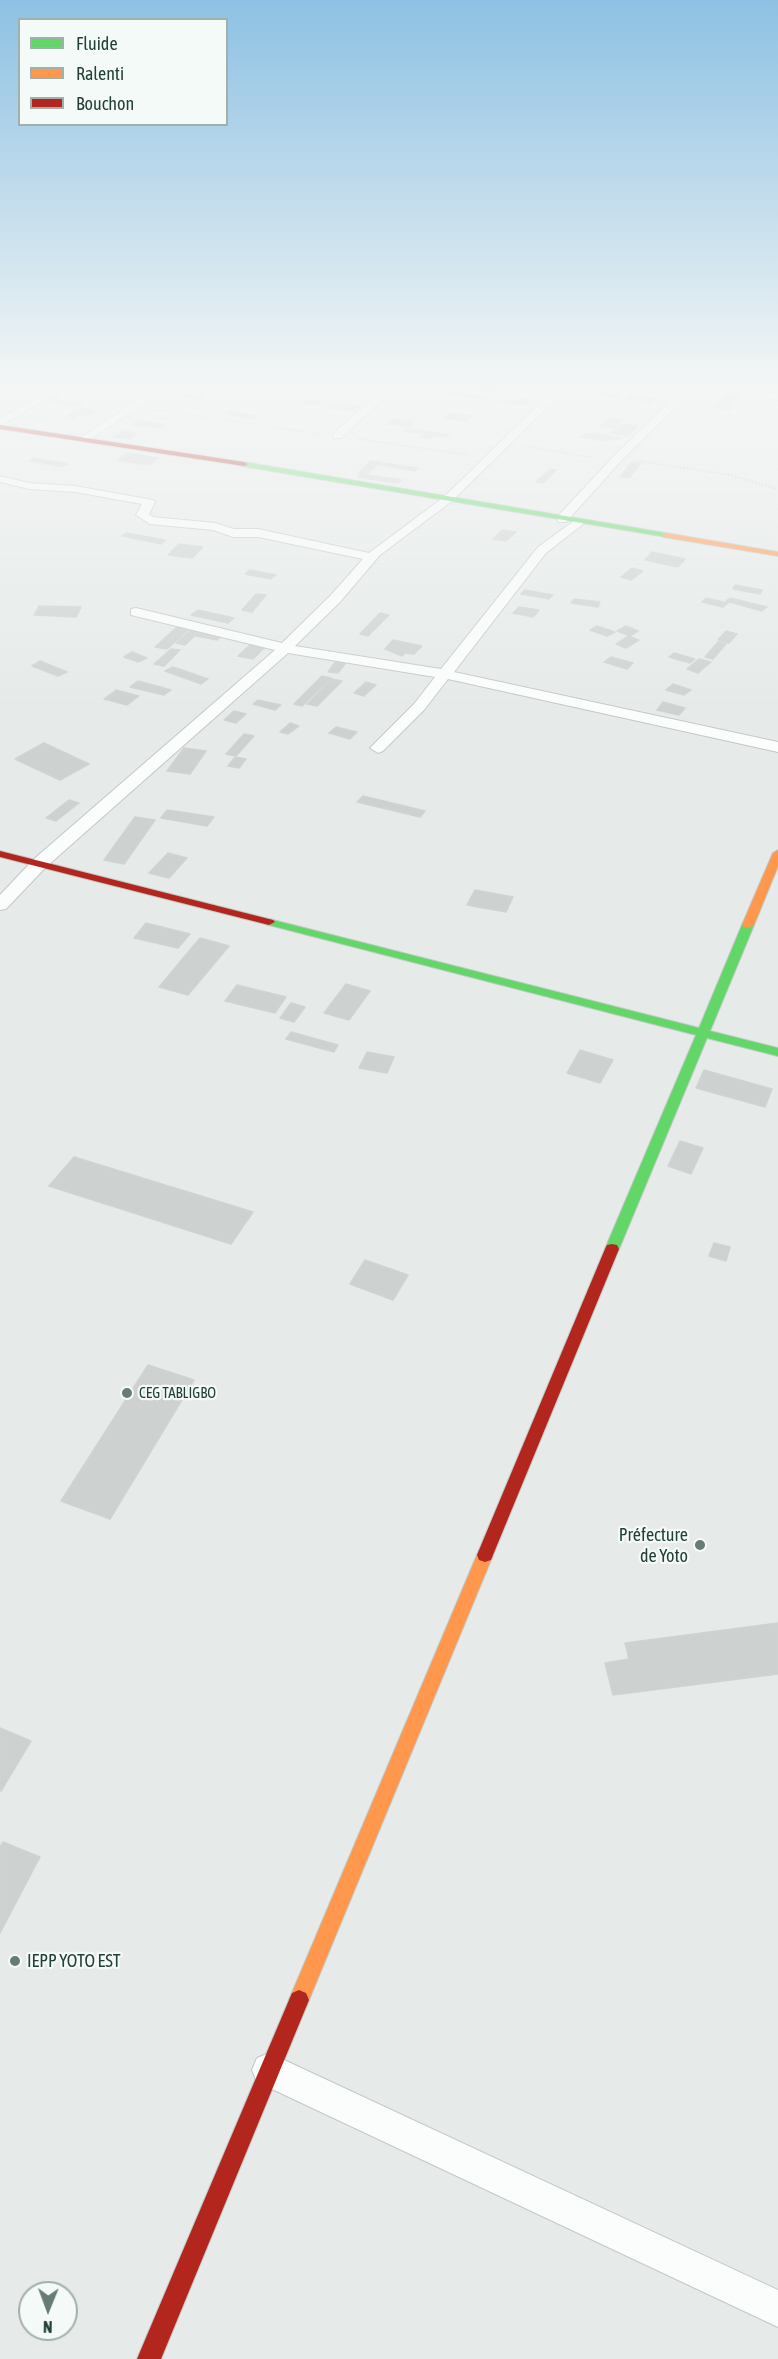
<!DOCTYPE html>
<meta charset="utf-8">
<style>
body{margin:0}
#map{position:relative;width:778px;height:2359px;overflow:hidden;background:#e6ebe9;font-family:"Asap Condensed",sans-serif}
canvas{display:block}
.legend{position:absolute;left:18px;top:18px;width:210px;height:108px;box-sizing:border-box;background:#f4faf7;border:2px solid #a0b0aa;margin:0;padding:8px 10px;list-style:none;font-size:18px;color:#224037}
.legend li{display:flex;align-items:center;gap:12px;height:30px}
.legend b{width:30px;border:2px solid #a0b0aa}
.north{position:absolute;left:18px;top:2281px;width:60px;height:60px;box-sizing:border-box;background:#f4faf7;border:2px solid #a0b0aa;border-radius:50%;rotate:181deg;font-size:16px;font-weight:700;line-height:24px;text-align:center;color:#224037}
.north::after{content:'';display:block;margin:auto;width:21px;height:27px;background:#677c75;clip-path:polygon(50% 0,100% 100%,50% 72%,0 100%)}
</style>
<div id="map">
<canvas width="778" height="2359"></canvas>
<ul class="legend">
<li><b style="height:8px;background:#63d668"></b>Fluide</li>
<li><b style="height:8px;background:#ff974d"></b>Ralenti</li>
<li><b style="height:8px;background:#b3261e"></b>Bouchon</li>
</ul>
<div class="north">N</div>
</div>
<script>
const context = document.querySelector('canvas').getContext('2d');
context.lineJoin = 'round';
function fillPath(path, color) { context.fillStyle = color; context.fill(path, 'evenodd'); }
const shape = rows => new Path2D(rows.map(r => 'M' + r).join(''));
function stroke(path, color, width, dash) { context.strokeStyle = color; context.lineWidth = width; context.lineCap = dash ? 'butt' : 'round'; context.setLineDash(dash || []); context.stroke(path); }
function drawText(font, color, halo, rows, align = 'center') {
  context.font = font + ' "Asap Condensed",sans-serif'; context.lineWidth = 4.5; context.setLineDash([]); context.textBaseline = 'middle'; context.strokeStyle = halo; context.fillStyle = color; for (const [text, x, y, turn = 0] of rows) {
    context.save(); context.translate(x, y); context.rotate((+turn || 0) * Math.PI / 180); context.textAlign = isNaN(turn) ? turn : align; if (halo) context.strokeText(text, 0, 0); context.fillText(text, 0, 0); context.restore();
  }
}
const building = shape([
 [466,384,500,389,497,391,463,387,466,384],
 [600,389,622,393,616,398,595,394,600,389],
 [448,391,491,398,488,400,445,394,448,391],
 [186,393,206,395,200,400,180,397,186,393],
 [727,394,742,396,730,410,714,407,727,394],
 [631,395,655,398,651,403,626,399,631,395],
 [51,397,59,398,55,400,84,404,80,407,43,401,51,397],
 [311,399,361,406,355,411,305,404,311,399],
 [500,399,518,402,520,399,531,400,525,406,498,402,500,399],
 [81,408,96,410,88,416,80,414,73,419,64,418,81,408],
 [229,411,257,416,252,419,224,414,229,411],
 [450,413,472,416,467,421,445,418,450,413],
 [609,418,622,420,614,428,601,426,609,418],
 [392,419,414,421,409,427,387,424,392,419],
 [137,421,165,424,161,428,133,425,137,421],
 [624,424,638,426,628,436,611,433,624,424],
 [407,429,449,434,447,437,434,435,431,438,422,437,425,434,404,431,407,429],
 [123,431,137,433,129,439,114,437,123,431],
 [587,433,620,438,606,441,582,437,587,433],
 [128,453,159,458,149,465,117,460,128,453],
 [34,458,68,464,63,467,30,461,34,458],
 [371,461,380,462,367,474,358,473,371,461],
 [632,462,641,463,629,478,620,477,632,462],
 [382,463,418,468,415,471,379,465,382,463],
 [550,469,557,470,543,483,536,482,550,469],
 [361,474,401,480,398,483,358,477,361,474],
 [502,530,516,532,506,541,493,539,502,530],
 [126,533,166,540,161,544,122,536,126,533],
 [179,544,203,547,192,558,168,555,179,544],
 [652,552,685,559,678,567,645,560,652,552],
 [632,568,643,571,631,580,621,577,632,568],
 [250,570,276,575,271,579,245,574,250,570],
 [735,585,762,590,760,594,733,589,735,585],
 [525,590,553,595,549,599,521,594,525,590],
 [256,594,266,595,252,612,242,610,256,594],
 [706,598,728,603,723,607,702,602,706,598],
 [730,598,767,607,762,611,726,601,730,598],
 [574,599,600,602,598,607,571,603,574,599],
 [39,606,81,607,76,617,34,615,39,606],
 [519,607,539,610,533,617,513,613,519,607],
 [198,610,234,618,228,623,191,615,198,610],
 [380,613,389,615,368,636,360,634,380,613],
 [597,626,615,632,607,636,590,630,597,626],
 [626,626,638,631,630,636,617,631,626,626],
 [177,627,189,629,167,649,155,647,177,627],
 [191,630,199,632,185,645,176,643,191,630],
 [202,631,222,636,217,640,196,636,202,631],
 [726,631,737,634,729,643,718,640,726,631],
 [628,636,639,640,626,648,616,644,628,636],
 [393,640,422,646,414,654,405,653,402,656,385,649,393,640],
 [718,642,726,644,713,659,705,657,718,642],
 [252,643,266,646,253,659,238,656,252,643],
 [171,649,180,650,164,666,154,664,171,649],
 [132,652,147,658,138,662,124,657,132,652],
 [674,653,695,659,690,663,669,657,674,653],
 [611,657,633,663,627,669,604,662,611,657],
 [699,659,711,662,698,673,687,669,699,659],
 [40,661,67,672,58,676,32,666,40,661],
 [335,662,345,664,338,673,328,672,335,662],
 [173,667,208,679,201,684,165,671,173,667],
 [322,676,331,678,302,706,294,704,322,676],
 [332,679,342,681,317,706,307,704,332,679],
 [138,681,171,690,164,695,130,687,138,681],
 [366,682,376,685,364,696,354,693,366,682],
 [673,684,691,690,684,695,666,690,673,684],
 [116,690,139,696,127,705,104,699,116,690],
 [258,700,281,705,275,710,253,704,258,700],
 [663,702,685,708,679,715,657,710,663,702],
 [234,711,246,714,236,723,224,720,234,711],
 [290,723,299,726,288,734,280,732,290,723],
 [336,727,357,732,350,739,329,733,336,727],
 [244,734,254,736,236,756,226,754,244,734],
 [44,743,89,764,60,780,15,759,44,743],
 [184,748,206,751,190,774,167,771,184,748],
 [235,757,246,759,239,768,228,766,235,757],
 [363,796,425,811,420,817,357,802,363,796],
 [69,800,79,803,56,821,46,818,69,800],
 [167,810,214,817,207,826,161,818,167,810],
 [135,817,155,820,124,864,104,860,135,817],
 [168,853,187,858,169,878,149,873,168,853],
 [475,890,513,897,506,912,467,905,475,890],
 [146,923,190,934,178,948,134,938,146,923],
 [200,938,229,946,188,995,159,987,200,938],
 [346,984,370,991,349,1020,324,1013,346,984],
 [237,985,286,997,275,1013,225,1001,237,985],
 [291,1003,305,1007,294,1022,280,1018,291,1003],
 [291,1032,338,1045,334,1052,286,1039,291,1032],
 [580,1050,613,1060,600,1083,567,1073,580,1050],
 [367,1052,394,1057,387,1073,359,1068,367,1052],
 [704,1070,772,1089,765,1107,696,1088,704,1070],
 [680,1141,703,1148,691,1174,668,1166,680,1141],
 [74,1157,253,1212,231,1244,49,1186,74,1157],
 [714,1243,730,1247,726,1261,709,1256,714,1243],
 [365,1260,408,1275,393,1300,350,1284,365,1260],
 [148,1365,194,1380,110,1519,61,1501,148,1365],
 [778,1623,778,1674,613,1695,605,1663,629,1659,625,1643,778,1623],
 [0,1728,31,1741,1,1791,0,1790,0,1728],
 [3,1842,40,1857,0,1933,0,1847,3,1842]
]);
fillPath(building, '#cdd2d0');
stroke(building, '#ced4d2', 1.5);
const street = shape([
 [63,382,76,382,0,426,0,419,63,382],
 [164,382,176,382,88,441,79,439,164,382],
 [391,382,402,382,341,438,333,438,333,434,391,382],
 [562,382,573,382,452,501,380,555,340,602,295,646,441,669,538,547,578,518,584,522,582,525,546,553,454,672,778,742,778,752,448,679,424,710,383,751,378,753,370,748,414,704,435,677,288,653,46,867,6,909,0,910,0,895,34,859,275,650,131,615,131,609,136,608,282,643,330,596,363,559,258,537,233,537,213,530,150,524,136,515,142,504,75,492,29,489,0,482,0,476,29,483,75,486,153,500,155,502,149,514,153,517,215,523,234,529,258,529,369,553,444,497,562,382],
 [677,382,703,382,778,394,778,400,696,387,621,461,566,522,558,522,558,516,613,457,686,386,677,382],
 [269,2053,778,2290,778,2327,257,2082,252,2070,257,2058,269,2053]
]);
const fast = shape([
 [244,462,666,533,670,535,666,537,241,466,241,462,244,462],
 [269,919,699,1028,742,925,748,922,752,923,754,925,710,1031,778,1048,778,1056,707,1038,619,1249,617,1253,612,1254,607,1253,605,1249,696,1035,265,924,265,920,269,919]
]);
const slow = shape([
 [666,533,778,552,778,556,663,537,663,533,666,533],
 [778,850,778,866,754,925,748,928,744,927,742,925,773,853,778,850],
 [485,1548,491,1550,493,1555,306,2007,299,2010,292,2007,289,2000,477,1555,479,1550,485,1548]
]);
const jam = shape([
 [0,425,244,462,248,464,244,466,0,429,0,425],
 [0,851,273,920,275,922,269,925,0,857,0,851],
 [612,1244,617,1245,619,1249,493,1555,491,1560,485,1562,479,1560,477,1555,605,1249,607,1245,612,1244],
 [299,1990,306,1993,309,2000,161,2359,137,2359,292,1993,299,1990]
]);
stroke(street, '#c3c8c6', 2);
stroke(fast, '#c1c9c6', 2);
stroke(slow, '#c1c9c6', 2);
stroke(jam, '#c1c9c6', 2);
stroke(shape([
 [156,410,321,434],
 [358,439,469,455],
 [525,446,594,458],
 [638,461,730,475,778,489]
]), '#c2cbc7', 2, [1.5, 2]);
fillPath(street, '#fbfcfc');
fillPath(fast, '#63d668');
fillPath(slow, '#ff974d');
fillPath(jam, '#b3261e');
const sky = context.createLinearGradient(0, 0, 0, 712);
sky.addColorStop(0, '#8dc1e3');
sky.addColorStop(0.54, '#f4f6f5');
sky.addColorStop(1, '#f4f6f500');
context.fillStyle = sky;
context.fillRect(0, 0, 778, 712);
for (const [x, y, r, color] of [
 [127,1393,6,"#677c75"],
 [700,1545,6,"#677c75"],
 [15,1961,6,"#677c75"]
]) { const dot = new Path2D(); dot.arc(x, y, r, 0, 2 * Math.PI); context.fillStyle = color; context.fill(dot); stroke(dot, '#f4faf7', 2); }
drawText('15px', '#224037', '#f4faf7', [
 ["CEG TABLIGBO",139,1393]
], 'left');
drawText('18px', '#224037', '#f4faf7', [
 ["Préfecture",688,1535],
 ["de Yoto",688,1556],
 ["IEPP YOTO EST",27,1961,"left"]
], 'right');
</script>
